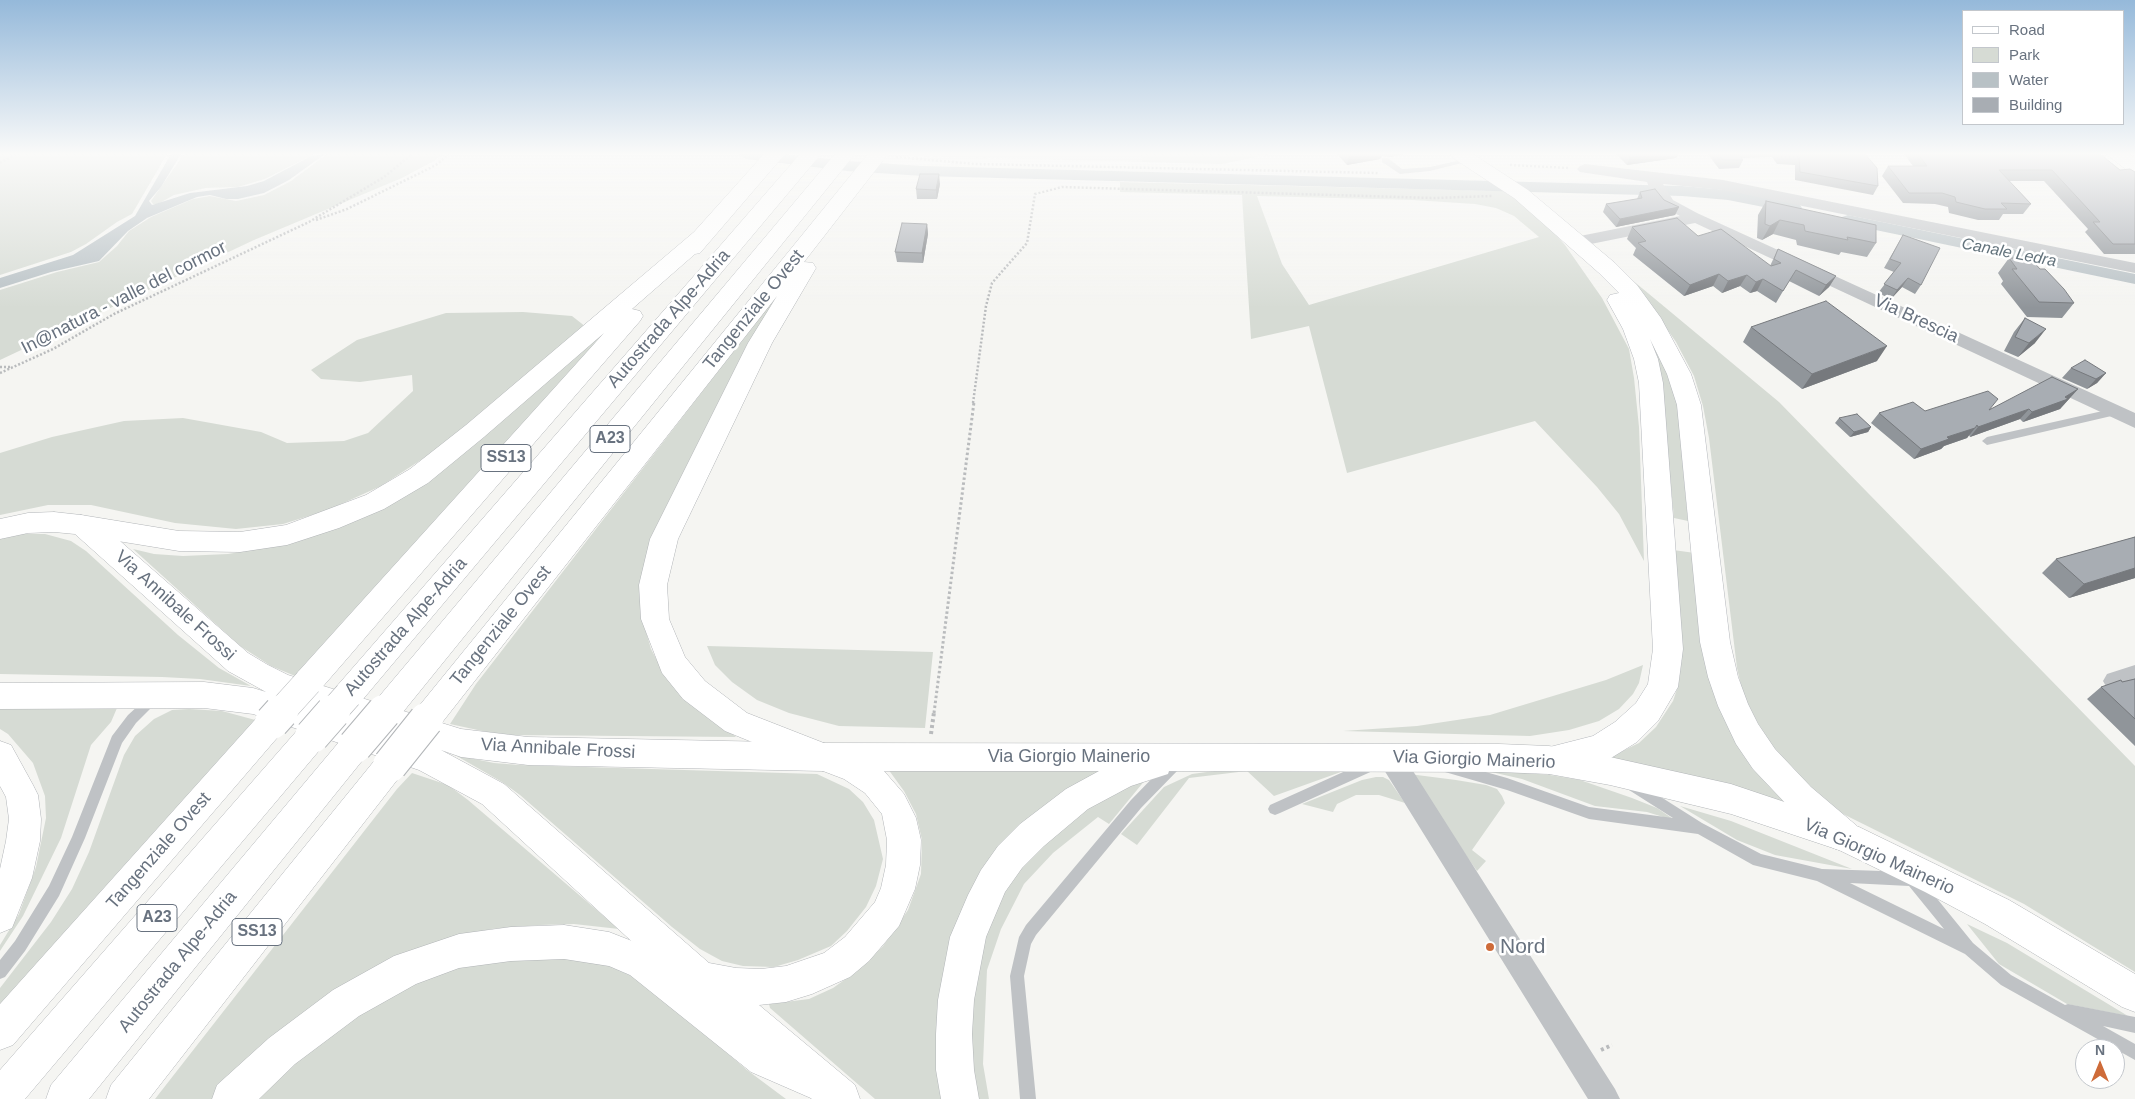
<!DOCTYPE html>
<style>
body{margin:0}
#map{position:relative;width:2135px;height:1099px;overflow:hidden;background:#f5f5f2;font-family:Helvetica,sans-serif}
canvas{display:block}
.legend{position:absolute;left:1962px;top:10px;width:162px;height:115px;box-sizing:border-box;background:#fff;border:1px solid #c3c7cc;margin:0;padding:6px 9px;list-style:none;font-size:15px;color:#68727f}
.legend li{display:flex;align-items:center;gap:10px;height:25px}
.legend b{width:25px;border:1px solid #c3c7cc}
.north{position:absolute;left:2075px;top:1039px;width:50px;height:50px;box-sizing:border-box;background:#fff;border:1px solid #c3c7cc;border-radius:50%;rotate:0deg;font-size:14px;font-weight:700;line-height:20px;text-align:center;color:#68727f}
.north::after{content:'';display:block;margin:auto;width:18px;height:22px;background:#ce6b39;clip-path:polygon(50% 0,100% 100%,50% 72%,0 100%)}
</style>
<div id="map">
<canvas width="2135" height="1099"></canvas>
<ul class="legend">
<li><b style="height:6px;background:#fff"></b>Road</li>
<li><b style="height:14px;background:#d6dbd4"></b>Park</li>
<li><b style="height:14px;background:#b8c1c5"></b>Water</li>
<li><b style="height:14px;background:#a8adb3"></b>Building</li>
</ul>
<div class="north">N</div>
</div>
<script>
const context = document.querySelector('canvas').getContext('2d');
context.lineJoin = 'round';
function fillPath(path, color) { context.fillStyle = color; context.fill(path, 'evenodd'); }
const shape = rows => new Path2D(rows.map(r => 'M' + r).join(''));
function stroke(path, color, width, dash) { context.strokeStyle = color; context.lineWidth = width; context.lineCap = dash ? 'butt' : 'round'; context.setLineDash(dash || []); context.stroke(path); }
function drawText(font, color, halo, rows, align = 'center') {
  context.font = font + ' Helvetica,sans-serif'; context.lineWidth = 5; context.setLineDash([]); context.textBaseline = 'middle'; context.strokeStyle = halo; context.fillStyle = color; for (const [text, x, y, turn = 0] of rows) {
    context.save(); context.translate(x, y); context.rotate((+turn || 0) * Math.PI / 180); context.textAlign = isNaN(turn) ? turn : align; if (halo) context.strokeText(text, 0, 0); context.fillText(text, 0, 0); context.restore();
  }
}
fillPath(shape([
 [910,154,1141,154,1142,162,908,156]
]), '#e5e7e5');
fillPath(shape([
 [0,154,167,154,132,214,117,222,86,244,71,252,0,275],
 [184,154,314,154,265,179,238,187,206,188,192,191,174,195,158,204,153,204,151,201],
 [327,154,442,154,434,161,402,178,254,240,0,360,0,290,57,272,99,262,117,246,129,231,151,217,193,199,210,196,236,201,264,195,291,181],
 [1141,154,1270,154,1222,164,1142,162],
 [1120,182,1503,191,1519,201,1543,221,1565,245,1602,298,1629,349,1634,378,1639,427,1644,561,1619,514,1597,487,1535,421,1347,473,1309,326,1251,339,1242,195,1120,192],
 [1257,196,1412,200,1475,204,1496,208,1514,216,1539,237,1309,305,1282,264],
 [1613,264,1779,402,2135,766,2135,972,2024,904,1833,809,1778,756,1751,712,1742,690,1737,668,1709,438,1703,406,1694,376,1676,342,1651,306],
 [780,291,642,618,651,649,662,670,736,737,513,735,487,732,450,724,476,684],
 [627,310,300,678,271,666,240,646,133,549,154,554,183,556,228,554,263,548,364,514],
 [523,312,572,316,586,327,447,443,381,486,328,510,283,524,236,529,175,523,91,505,48,505,0,515,0,453,52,437,124,421,183,418,261,432,287,443,344,441,368,433,413,391,412,375,360,382,321,379,311,370,357,340,446,313],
 [1639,319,1652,339,1676,390,1688,521,1674,518,1664,414],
 [22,534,45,534,71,541,86,551,178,635,219,668,251,686,200,679,162,677,0,674,0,539],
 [1673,550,1695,553,1707,662,1791,806,1608,758,1639,743,1656,727,1673,701,1678,686,1682,657],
 [707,646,933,652,925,728,839,726,789,713,757,700,732,682,715,665],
 [1643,665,1639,683,1633,694,1619,709,1599,721,1569,730,1530,736,1343,731,1417,726,1490,715,1606,680],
 [0,707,117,708,111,722,91,745,61,838,23,916,0,951,0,945,19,914,36,867,46,818,45,796,33,763,8,734,0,729],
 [189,709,222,711,259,721,0,1013,0,988,51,922,72,889,89,852,124,755,135,736,154,719,172,710],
 [455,755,494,763,519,765,817,774,849,789,863,802,874,820,883,859,876,886,866,907,847,931,831,946,798,960,774,967,743,966,722,961,700,949,672,927,520,795,502,782],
 [1352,768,1274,796,1247,771,1189,778,1137,845,1121,834,1164,787,1192,774,1214,771],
 [888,769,1105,771,978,889,949,1099,875,1099,770,1008,769,1004,809,999,833,988,857,971,883,946,908,910,921,874,922,840,916,814,904,791],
 [1478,769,1550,775,1580,780,1632,798,1657,808,1676,821,1647,812,1595,806,1522,779],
 [412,773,448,785,468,800,619,929,574,924,540,925,491,929,448,940,215,1099,155,1099,397,789],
 [1409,774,1456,780,1486,785,1497,789,1502,796,1505,803,1472,850,1486,861,1477,871],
 [1376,777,1383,777,1389,780,1405,803,1379,795,1356,795,1337,804,1333,812,1302,804,1362,780],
 [1146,779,1109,824,1098,817,1053,853,1024,884,1001,929,987,970,983,1064,989,1099,973,1099,968,997,995,905,1027,859,1094,801],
 [1680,806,1731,821,1852,869,1775,855,1737,840],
 [1967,924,2007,943,2128,1016,2067,1004,1999,964],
 [538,953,610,966,645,982,747,1070,786,1099,245,1099,346,1017,453,966]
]), '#d6dbd4');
fillPath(shape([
 [171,154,181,154,161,187,149,201,152,205,190,193,247,186,264,181,311,156,325,154,289,180,264,193,238,199,226,199,210,195,197,197,147,218,128,231,99,261,51,272,0,288,0,278,73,255,135,216]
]), '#b8c1c5');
fillPath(shape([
 [739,154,784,154,847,161,923,166,1682,186,1728,190,1794,203,1800,205,1802,208,1800,211,1794,213,1728,200,1682,196,923,176,847,171,747,159,742,157,739,154],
 [1848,215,2135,274,2135,284,1842,223,1840,220,1842,217,1848,215]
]), '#b8c1c5');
const secondary = shape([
 [1450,154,1473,154,1528,190,1615,263,1637,285,1661,318,1691,374,1701,405,1730,642,1738,677,1748,704,1758,724,1775,749,1811,787,1857,826,1862,837,1857,848,1845,852,1833,848,1789,807,1753,769,1736,744,1718,706,1708,677,1700,642,1677,405,1667,374,1650,339,1658,359,1663,383,1683,649,1678,687,1658,721,1637,742,1611,758,1549,774,1538,770,1533,760,1538,750,1593,736,1615,722,1636,703,1648,684,1653,649,1639,383,1634,359,1623,329,1607,300,1610,295,1619,293,1599,273,1514,198,1453,158,1450,154],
 [2106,154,2129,154,2135,158,2135,173,2128,171,2106,154]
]);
const primary = shape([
 [54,512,81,515,91,518,104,527,248,653,268,665,288,675,461,729,528,737,823,743,1499,744,1549,746,1610,757,1731,784,1859,827,2009,900,2135,974,2135,1012,2122,1007,1985,924,1925,892,1839,850,1731,814,1610,785,1549,774,1499,772,1169,771,1168,774,1131,786,1088,809,1044,846,1022,868,1005,892,986,937,974,1000,972,1034,974,1070,979,1099,941,1099,936,1070,936,1034,938,1000,950,937,968,895,981,870,998,846,1020,824,1066,789,1099,771,884,771,904,794,916,818,921,840,920,865,915,889,899,926,869,961,850,977,812,994,786,1002,759,1005,855,1085,860,1099,812,1099,688,993,482,804,419,770,253,714,204,708,0,709,0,683,204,682,253,688,266,692,228,671,75,534,54,532,28,533,0,539,0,519,28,513,54,512],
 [441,750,461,757,528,765,823,771,844,779,865,793,882,814,887,840,886,865,881,888,875,902,845,937,824,953,786,966,761,969,736,968,709,963,504,784,441,750]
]);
const highway = shape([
 [764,154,785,154,700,253,695,254,632,309,640,311,643,316,640,321,319,691,308,695,297,691,293,682,297,673,604,333,484,437,428,483,384,509,339,528,287,545,240,552,179,551,81,535,71,532,67,525,71,518,81,515,179,531,240,532,286,525,366,495,410,469,466,425,694,232,764,154],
 [800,154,821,154,359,704,348,708,337,704,333,695,337,686,800,154],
 [835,154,855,154,399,717,388,721,377,717,373,708,377,699,835,154],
 [868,154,888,154,804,262,813,263,816,268,772,343,678,539,667,585,669,619,685,657,705,681,747,713,834,747,839,757,834,767,823,771,725,731,683,699,662,673,641,619,639,585,650,539,748,343,777,296,437,729,426,733,415,729,411,720,415,711,868,154],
 [272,709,283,713,287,722,283,731,13,1045,0,1050,0,1004,261,713,272,709],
 [312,722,323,726,328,736,323,746,25,1099,0,1099,0,1070,301,726,312,722],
 [355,732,366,736,371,746,366,756,89,1099,46,1099,51,1085,344,736,355,732],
 [0,741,11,745,33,785,38,795,41,819,40,841,32,878,12,928,0,933,0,869,6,841,9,819,6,797,0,786,0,741],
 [390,751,401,755,406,765,401,775,149,1099,106,1099,111,1085,379,755,390,751],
 [564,925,609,932,655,950,777,1046,833,1070,839,1083,833,1096,827,1099,813,1099,751,1072,630,975,609,966,564,959,511,961,459,968,416,984,359,1016,295,1064,259,1099,212,1099,217,1085,269,1038,333,990,394,956,459,934,511,927,564,925]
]);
stroke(secondary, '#b4b7bc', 1);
stroke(primary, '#b3b6b9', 1);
stroke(highway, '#b2b5b8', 1);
stroke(shape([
 [896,157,976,164,1379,173],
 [0,163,17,154],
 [1510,165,1569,168],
 [316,220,347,209,420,173,436,165,449,154],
 [0,367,12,367],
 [0,373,53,349,114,314,309,222,384,177,412,154],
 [973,403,986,306,992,283,1027,243,1035,194,1062,187,1434,198,1492,196]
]), '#b9bbbd', 2.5, [2, 2]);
stroke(shape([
 [934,713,974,402]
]), '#b9bbbd', 3, [2.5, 2.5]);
stroke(shape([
 [931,734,934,712],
 [1601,1050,1612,1045]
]), '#b9bbbd', 4, [3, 3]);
fillPath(shape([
 [1382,158,1388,158,1402,169,1430,167,1470,158,1474,160,1430,171,1400,174,1382,162,1382,158],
 [2116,408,2121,412,2120,414,1987,445,1982,441,1987,437,2116,408],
 [153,695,157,696,159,700,136,723,122,743,85,838,59,896,25,951,5,977,0,979,0,960,15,941,49,886,72,837,112,736,128,715,149,696,153,695],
 [1174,759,1179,761,1180,765,1179,769,1141,808,1036,935,1031,944,1024,976,1036,1099,1020,1099,1010,976,1019,937,1026,925,1131,800,1169,761,1174,759],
 [1372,759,1377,761,1378,765,1377,769,1280,813,1275,815,1270,813,1268,809,1270,805,1372,759],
 [1450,762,1507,778,1589,807,1673,818,1629,790,1627,786,1629,782,1634,780,1702,823,1761,854,1822,869,1912,872,1917,874,1973,943,2011,975,2065,1005,2068,1004,2135,1017,2135,1033,2103,1026,2135,1044,2135,1060,2001,985,1965,954,1817,881,1753,865,1698,834,1589,819,1507,790,1445,772,1444,768,1445,764,1450,762],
 [1850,883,1909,886,1944,929,1850,883]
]), '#bfc2c5');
fillPath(shape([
 [1585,164,1723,180,2135,263,2135,273,1723,190,1663,184,1673,200,1697,213,2135,413,2135,428,1695,223,1576,247,1570,246,1568,242,1570,238,1680,216,1661,206,1652,195,1647,182,1580,172,1577,169,1580,166,1585,164],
 [2135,665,2135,685,2115,691,2107,688,2103,681,2107,674,2135,665],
 [1390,746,1399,749,1615,1089,1620,1099,1588,1099,1381,765,1378,757,1381,749,1390,746]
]), '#bfc2c5');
fillPath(secondary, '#fff');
fillPath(primary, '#fff');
fillPath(highway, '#fff');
const highwayBridgeFar1 = shape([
 [280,713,308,682],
 [332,713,348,695],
 [383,713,388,708]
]);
const highwayBridge = shape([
 [272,722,281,712],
 [312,736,333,712],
 [355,746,384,712],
 [390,765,426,720]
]);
stroke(highwayBridgeFar1, '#b2b5b8', 29, []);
stroke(highwayBridge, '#b2b5b8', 36, []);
stroke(highwayBridgeFar1, '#fff', 28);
stroke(highwayBridge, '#fff', 34);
fillPath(shape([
 [1337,154,1404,154,1390,157,1382,156,1380,159,1347,165],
 [1616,154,1678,154,1676,158,1627,165],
 [1708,154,1865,154,1878,186,1873,195,1795,180,1795,165,1777,164,1772,157,1742,158,1743,160,1739,168,1719,169],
 [1904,154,2100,154,2120,170,2135,172,2135,254,2104,254,2085,232,2088,229,2044,181,2009,181,2031,204,2023,214,2003,214,1999,220,1978,220,1949,213,1948,207,1935,204,1903,203,1882,176,1888,166,1913,166],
 [940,184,937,199,917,199,916,189],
 [1640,192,1679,207,1675,215,1616,227,1603,212,1606,204,1637,199],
 [1766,201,1876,243,1867,257,1841,252,1839,255,1797,245,1796,240,1773,234,1762,240,1757,238,1758,215],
 [927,224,928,234,923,263,897,262,895,252],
 [1632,227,1698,236,1770,266,1778,249,1836,276,1829,287,1819,296,1789,281,1776,303,1757,291,1750,293,1740,286,1722,293,1713,286,1684,296,1633,255,1636,248,1627,239],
 [1903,235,1921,285,1915,294,1902,287,1891,299,1878,293,1894,272,1884,268],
 [2009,258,2074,303,2062,318,2027,317,2001,284,2003,281,1998,273],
 [2025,318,2035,343,2018,357,2004,351,2014,332],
 [1751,327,1877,361,1802,389,1743,342],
 [2071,368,2106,373,2097,383,2087,389,2062,378],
 [2078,389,2060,409,2023,422,2020,419,1970,437,1969,435,1967,438,1944,446,1941,449,1914,459,1871,423,1879,413,1989,410],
 [1839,418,1871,427,1868,432,1850,437,1835,423],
 [2135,537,2135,578,2069,598,2042,573,2056,559],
 [2135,679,2135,746,2087,699,2101,687]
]), '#90959a');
fillPath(shape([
 [1361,154,1383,154,1380,159,1347,165,1349,156],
 [1390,154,1404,154,1390,157],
 [1653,154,1678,154,1676,158,1627,165,1630,157],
 [939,174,940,184,937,199,936,190],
 [1679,207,1675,215,1616,227,1620,219],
 [1780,220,1773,234,1762,240,1770,226],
 [927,224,928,234,923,263,922,253],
 [1719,274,1713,286,1684,296,1690,285],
 [1747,275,1740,286,1722,293,1728,281],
 [1836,276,1829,287,1819,296,1826,285],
 [1908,278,1902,287,1891,299,1897,290],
 [1763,279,1757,291,1750,293,1756,282],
 [2046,329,2035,343,2018,357,2029,343],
 [1887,346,1877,361,1802,389,1812,374],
 [2106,373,2097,383,2087,389,2096,379],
 [2078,389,2060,409,2023,422,2032,412,2065,397],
 [2029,409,2020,419,1970,437,1978,427],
 [1871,427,1868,432,1850,437,1854,432],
 [1975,428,1967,438,1944,446,1941,449,1914,459,1921,449,1947,437],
 [2135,568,2135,578,2069,598,2084,584]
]), '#76797d');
const building = shape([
 [1347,154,1361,154,1349,156,1347,154],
 [1627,154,1653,154,1630,157,1627,154],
 [1718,154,1739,154,1743,160,1723,160,1718,154],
 [1780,154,1865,154,1877,168,1878,186,1800,172,1799,156,1781,156,1780,154],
 [1918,154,2100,154,2120,170,2130,169,2135,172,2135,244,2113,244,2093,222,2100,222,2052,170,1999,170,2031,204,2001,203,2007,209,1985,209,1956,202,1955,197,1942,193,1909,193,1888,166,1927,166,1918,154],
 [920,174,939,174,936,190,916,189,920,174],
 [1655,189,1664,200,1679,207,1620,219,1606,204,1642,198,1640,192,1655,189],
 [1766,201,1876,225,1876,243,1847,237,1848,240,1805,231,1804,225,1780,220,1770,226,1765,224,1766,201],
 [1677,218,1698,236,1721,229,1771,266,1781,263,1774,259,1778,249,1836,276,1826,285,1796,270,1783,291,1763,279,1756,282,1747,275,1728,281,1719,274,1690,285,1638,243,1646,241,1632,227,1677,218],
 [902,223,927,224,922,253,895,252,902,223],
 [1903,235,1940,248,1921,285,1908,278,1897,290,1884,284,1901,263,1890,259,1903,235],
 [2009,258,2030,258,2040,269,2045,269,2064,289,2074,303,2039,302,2012,269,2017,269,2009,258],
 [1826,301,1887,346,1812,374,1751,327,1826,301],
 [2025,318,2046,329,2029,343,2015,337,2025,318],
 [2085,360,2106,373,2096,379,2071,368,2085,360],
 [2052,377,2078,389,2065,397,2068,399,2032,412,2029,409,1978,427,1977,425,1975,428,1947,437,1949,439,1921,449,1879,413,1913,402,1925,411,1988,391,1998,399,1989,410,2052,377],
 [1857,414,1871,427,1854,432,1839,418,1857,414],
 [2135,537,2135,568,2084,584,2056,559,2135,537],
 [2135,679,2135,719,2101,687,2121,680,2122,682,2135,679]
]);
fillPath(building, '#a8adb3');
stroke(building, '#76797d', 1);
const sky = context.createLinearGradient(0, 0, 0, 308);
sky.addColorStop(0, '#95b9da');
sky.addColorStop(0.5, '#fafaf9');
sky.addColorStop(1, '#fafaf900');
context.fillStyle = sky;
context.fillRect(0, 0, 2135, 308);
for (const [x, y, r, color] of [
 [1490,947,5,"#ce6b39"]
]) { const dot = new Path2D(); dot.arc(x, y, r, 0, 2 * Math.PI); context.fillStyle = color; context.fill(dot); stroke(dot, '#fff', 2); }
drawText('italic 16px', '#63737c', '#fff', [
 ["Canale Ledra",2009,253,11]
]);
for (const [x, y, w] of [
 [610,439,40],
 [506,458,50],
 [157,918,40],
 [257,932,50]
]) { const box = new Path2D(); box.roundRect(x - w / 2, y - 13.5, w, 27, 4); context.fillStyle = '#fff'; context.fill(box); stroke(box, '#68727f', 1); }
drawText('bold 16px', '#68727f', null, [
 ["A23",610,439],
 ["SS13",506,458],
 ["A23",157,918],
 ["SS13",257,932]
]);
drawText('18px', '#68727f', '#fff', [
 ["In@natura - valle del cormor",124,298,-27],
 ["Tangenziale Ovest",754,310,-51],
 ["Autostrada Alpe-Adria",669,319,-49],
 ["Via Brescia",1916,319,25],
 ["Via Annibale Frossi",175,606,42],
 ["Tangenziale Ovest",501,626,-51],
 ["Autostrada Alpe-Adria",406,627,-49],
 ["Via Annibale Frossi",558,749,3],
 ["Via Giorgio Mainerio",1069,757],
 ["Via Giorgio Mainerio",1474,760,2],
 ["Tangenziale Ovest",159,851,-49],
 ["Via Giorgio Mainerio",1879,857,24],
 ["Autostrada Alpe-Adria",178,962,-51]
]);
drawText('21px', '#68727f', '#fff', [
 ["Nord",1500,947]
], 'left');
</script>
